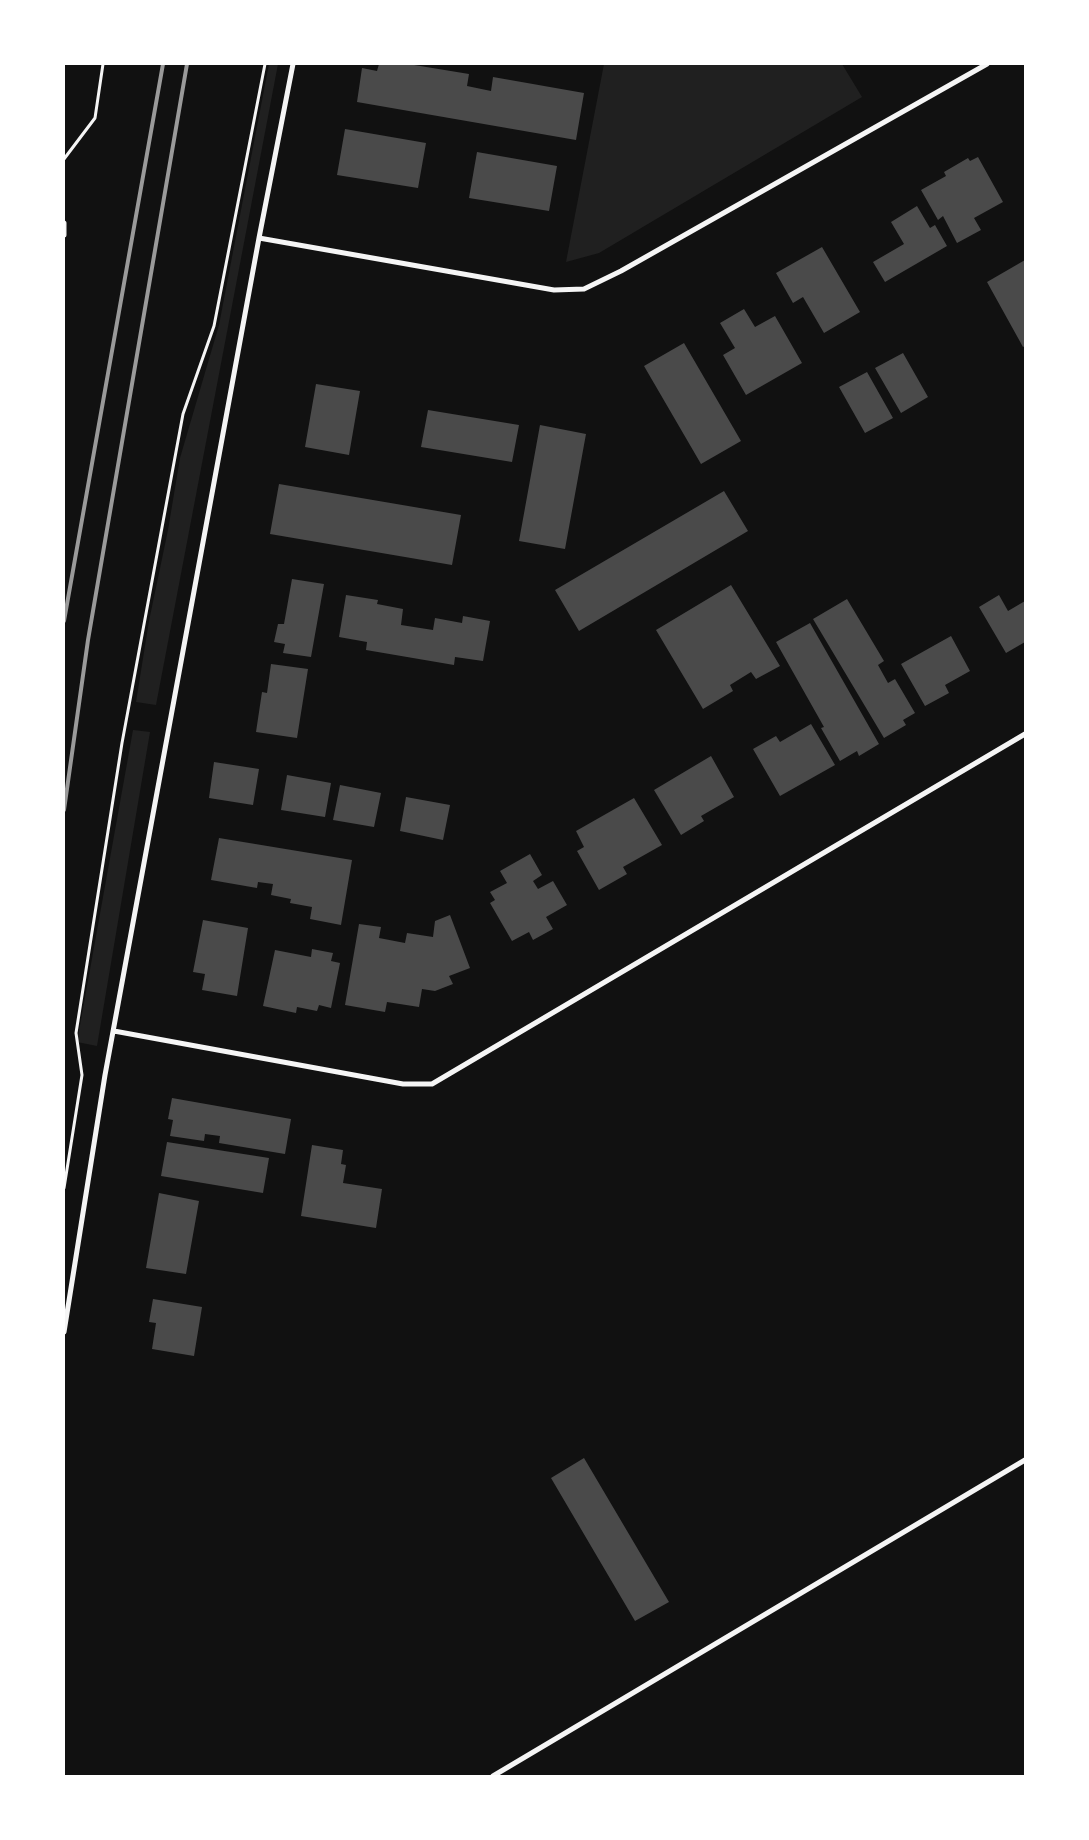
<!DOCTYPE html>
<style>
body{margin:0}
#map{position:relative;width:1089px;height:1840px;overflow:hidden;background:#111;font-family:"PT Sans Narrow",sans-serif}
canvas{display:block}
.frame{position:absolute;inset:0;border:65px solid #fff;pointer-events:none}
</style>
<div id="map">
<canvas width="1089" height="1840"></canvas>
<div class="frame"></div>
</div>
<script>
const context = document.querySelector('canvas').getContext('2d');
context.lineJoin = 'round';
function fillPath(path, color) { context.fillStyle = color; context.fill(path, 'evenodd'); }
const shape = rows => new Path2D(rows.map(r => 'M' + r).join(''));
function stroke(path, color, width, dash) { context.strokeStyle = color; context.lineWidth = width; context.lineCap = dash ? 'butt' : 'round'; context.setLineDash(dash || []); context.stroke(path); }
fillPath(shape([
 [269,64,278,64,156,705,136,702,149,621,168,530,180,458,219,325],
 [604,64,842,64,862,97,599,253,566,262],
 [133,730,150,732,97,1046,77,1042]
]), '#202020');
fillPath(shape([
 [379,64,408,64,469,74,467,86,491,91,493,77,584,93,576,140,357,102,362,68,377,71],
 [345,129,426,143,418,188,337,175],
 [477,152,557,166,549,211,469,198],
 [978,157,1003,202,974,218,981,230,957,243,943,216,938,220,921,190,946,176,944,172,968,158,970,161],
 [917,206,930,228,935,225,947,246,885,282,873,262,904,244,891,222],
 [822,247,860,312,824,333,803,297,793,303,776,273],
 [1025,260,1025,346,1023,347,987,282],
 [744,309,755,327,775,316,802,363,746,395,723,355,735,348,720,323],
 [684,343,741,441,701,464,644,366],
 [903,353,928,397,901,413,875,368],
 [867,372,893,418,865,433,839,387],
 [316,384,360,391,349,455,305,447],
 [428,410,519,425,512,462,421,447],
 [540,425,586,434,565,549,519,541],
 [279,484,461,515,452,565,270,534],
 [724,491,748,531,579,631,555,590],
 [292,579,324,584,311,657,283,653,285,644,274,642,278,624,284,624],
 [731,585,780,666,756,679,751,672,730,685,733,691,703,709,656,630],
 [346,595,378,600,377,604,403,609,401,625,433,630,435,618,462,623,463,616,490,621,483,661,455,657,454,665,366,650,367,642,339,637],
 [999,595,1008,611,1025,601,1025,642,1006,653,979,607],
 [847,599,884,661,878,665,888,683,895,679,915,713,903,720,906,725,884,738,813,619],
 [810,623,879,744,859,756,857,751,840,761,821,728,824,727,776,642],
 [951,636,970,671,945,685,949,693,925,706,901,664],
 [271,664,308,669,297,738,256,732,262,692,267,693],
 [811,724,835,765,780,796,753,749,776,736,780,742],
 [711,756,734,797,701,816,704,821,681,835,654,790],
 [214,762,259,769,253,805,209,798],
 [287,775,331,783,325,817,281,810],
 [340,785,381,793,374,827,333,820],
 [406,797,450,805,443,840,400,831],
 [634,798,662,845,623,867,627,874,599,890,577,851,584,847,576,831],
 [219,838,352,860,341,925,310,919,312,907,290,903,291,899,271,895,273,884,258,882,257,888,211,880],
 [530,854,542,875,533,881,538,889,553,881,567,905,546,917,553,929,533,940,529,932,512,941,490,903,495,900,490,892,507,883,500,871],
 [450,915,470,968,449,976,453,984,435,991,422,989,419,1007,387,1002,385,1012,345,1005,359,924,381,927,379,938,405,943,407,933,433,937,435,921],
 [203,920,248,928,237,996,202,990,205,974,193,972],
 [312,949,333,953,331,961,340,963,331,1008,319,1005,317,1011,297,1007,296,1013,263,1006,275,950,311,957],
 [172,1098,291,1119,285,1154,219,1143,220,1136,205,1134,204,1141,170,1136,173,1120,168,1119],
 [167,1142,269,1158,263,1193,161,1176],
 [312,1145,343,1150,341,1164,346,1165,343,1183,382,1189,376,1228,301,1216],
 [159,1193,199,1201,186,1274,146,1268],
 [153,1299,202,1307,194,1356,152,1349,156,1323,149,1322],
 [584,1458,669,1602,635,1621,551,1478]
]), '#4a4a4a');
stroke(shape([
 [64,159,95,118,103,64],
 [64,1188,82,1075,76,1033,122,743,183,414,214,326,265,64]
]), '#f5f5f5', 3);
stroke(shape([
 [64,223,64,235],
 [259,238,554,290,584,289,621,271,987,64],
 [114,1031,403,1084,432,1084,1025,734],
 [64,1332,105,1075,259,238,293,64],
 [493,1776,1025,1460]
]), '#f5f5f5', 5);
stroke(shape([
 [64,621,163,64],
 [64,810,88,640,187,64]
]), '#9a9a9a', 4);
</script>
